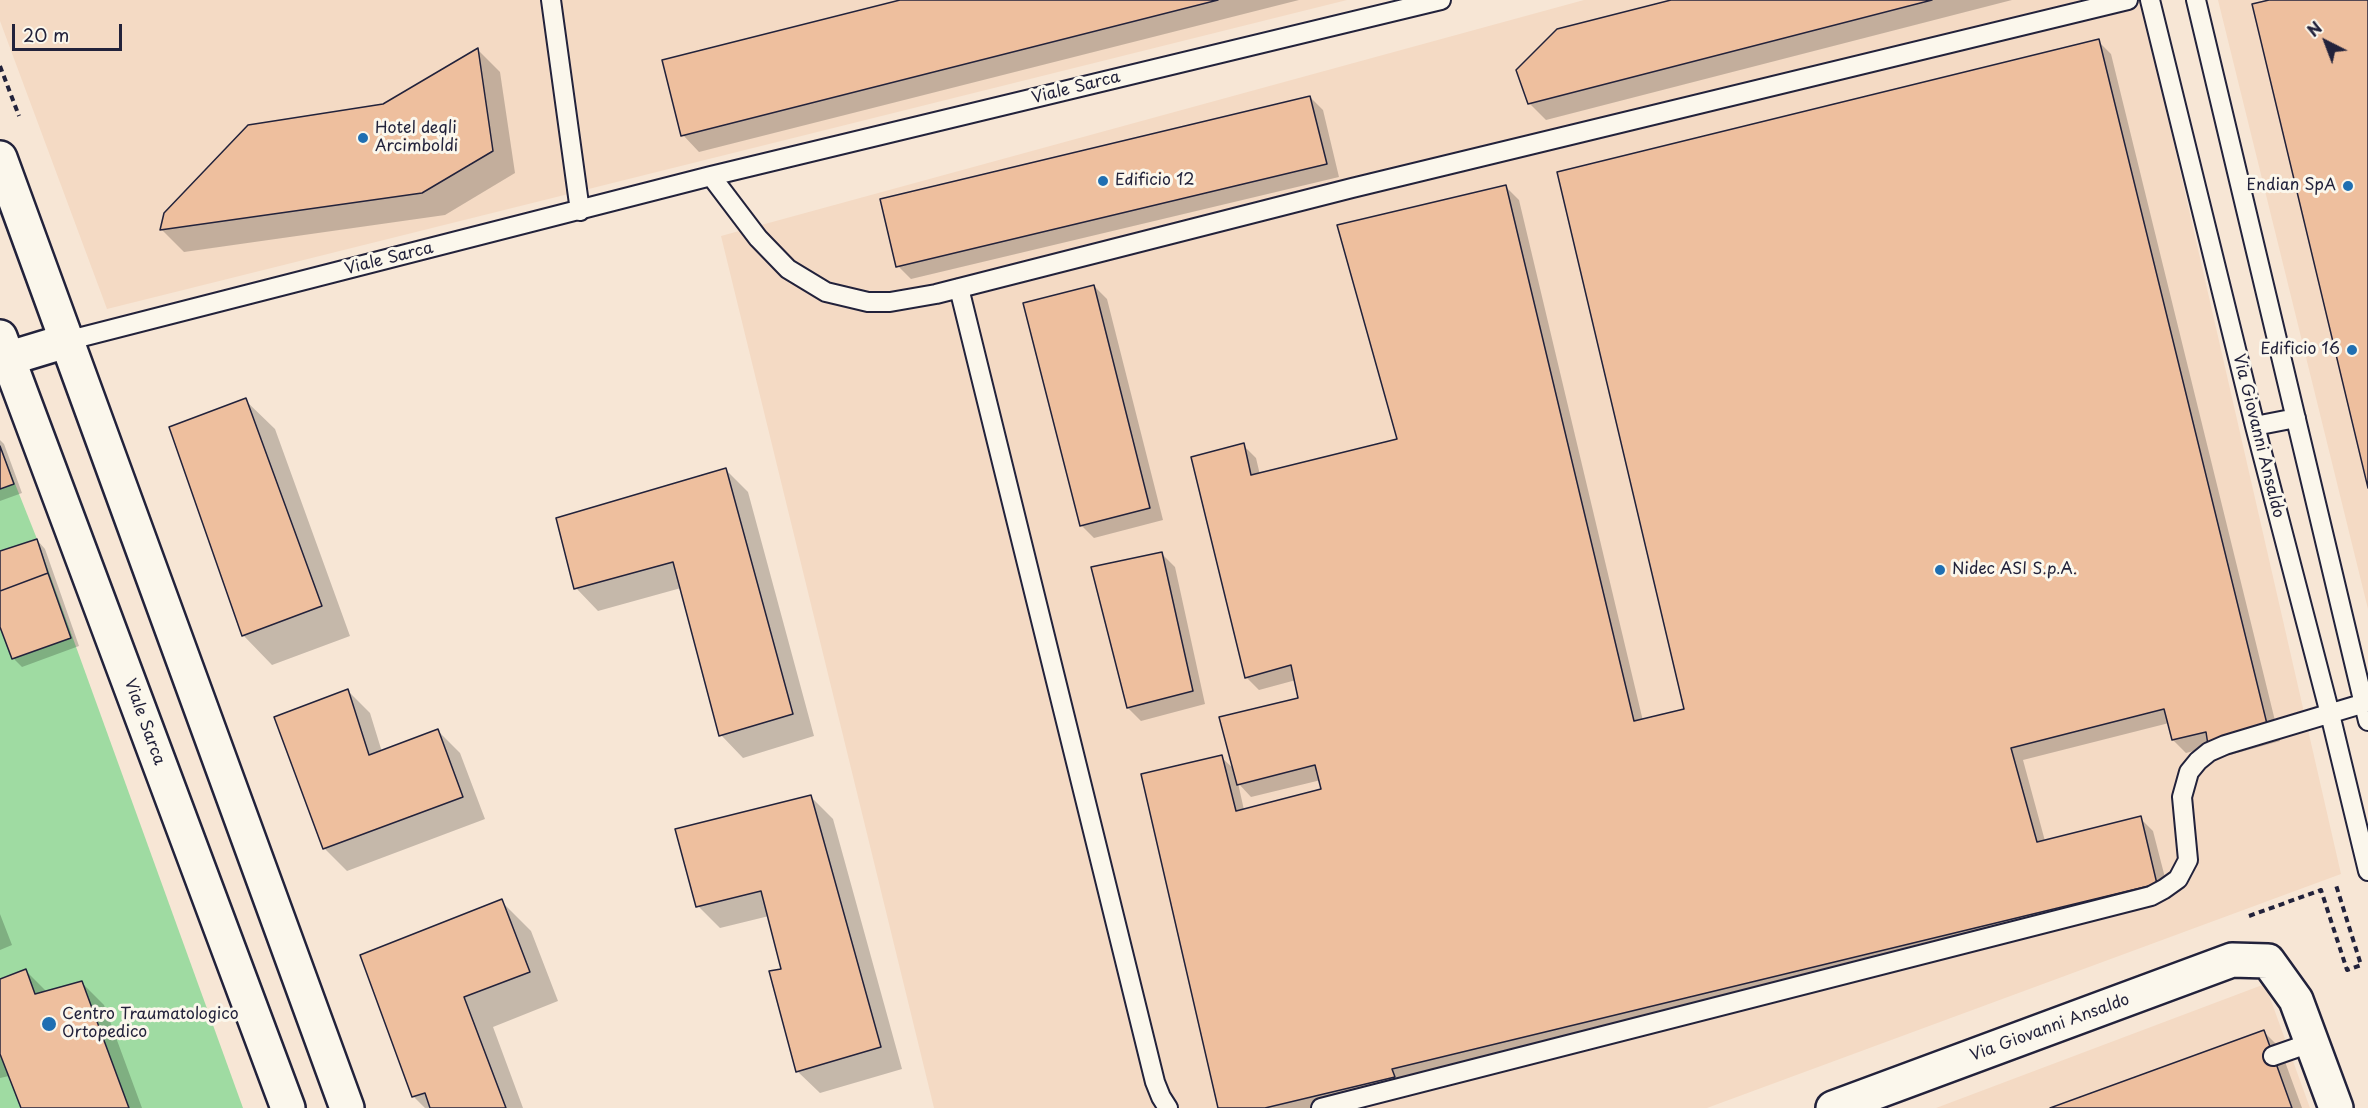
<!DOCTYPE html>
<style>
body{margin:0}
#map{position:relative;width:2368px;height:1108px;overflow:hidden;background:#f7e6d5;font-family:"Playpen Sans",sans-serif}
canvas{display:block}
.north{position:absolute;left:2296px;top:12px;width:60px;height:60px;-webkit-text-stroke:4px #fbf7ec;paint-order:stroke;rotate:318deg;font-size:16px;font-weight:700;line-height:24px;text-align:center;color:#22223b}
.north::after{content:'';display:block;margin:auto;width:21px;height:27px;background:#22223b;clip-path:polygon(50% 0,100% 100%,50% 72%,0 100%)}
.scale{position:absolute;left:12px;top:24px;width:110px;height:27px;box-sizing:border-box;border:3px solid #22223b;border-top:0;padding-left:8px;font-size:18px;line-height:21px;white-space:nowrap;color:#22223b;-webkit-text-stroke:4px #fbf7ec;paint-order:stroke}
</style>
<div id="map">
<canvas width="2368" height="1108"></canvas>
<div class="north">N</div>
<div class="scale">20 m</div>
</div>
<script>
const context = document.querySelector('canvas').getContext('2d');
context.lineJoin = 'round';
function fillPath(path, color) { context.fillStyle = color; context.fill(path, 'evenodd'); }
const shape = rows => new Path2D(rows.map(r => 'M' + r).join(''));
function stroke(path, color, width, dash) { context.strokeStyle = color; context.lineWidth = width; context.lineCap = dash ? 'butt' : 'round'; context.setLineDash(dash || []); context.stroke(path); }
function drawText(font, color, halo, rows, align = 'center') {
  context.font = font + ' "Playpen Sans",sans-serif'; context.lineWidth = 6; context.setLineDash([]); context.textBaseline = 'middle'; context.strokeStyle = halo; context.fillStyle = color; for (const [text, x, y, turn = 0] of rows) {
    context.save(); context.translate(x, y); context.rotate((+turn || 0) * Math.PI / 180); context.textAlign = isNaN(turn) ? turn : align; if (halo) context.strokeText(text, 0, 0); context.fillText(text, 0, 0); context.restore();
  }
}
fillPath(shape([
 [0,0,1347,0,107,309,0,21],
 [1584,0,2141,0,2341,874,1707,1108,934,1108,721,236],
 [2218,0,2368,0,2368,609],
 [2265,984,2310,1108,1936,1108]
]), '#f4dac4');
fillPath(shape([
 [0,446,37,539,243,1108,0,1108]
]), '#9fdba2');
fillPath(shape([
 [906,0,1299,0,699,152,683,135],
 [1677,0,2012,0,1546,120,1529,103],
 [2098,41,2111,54,2280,741,2223,757,2212,746,2186,753,2173,740,2169,723,2023,760,2045,841,2140,818,2153,831,2170,897,1404,1082,1331,1108,1220,1108,1221,757,1235,770,1300,699,1296,680,1259,690,1246,677,1243,445,1256,458,1260,475,1398,440,1506,187,1519,200,1643,721,1686,711],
 [1321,780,1323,790,1244,810,1238,783,1251,797],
 [478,50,500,72,515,173,445,215,184,252,162,230,166,213,383,105],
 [1310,97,1323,110,1339,177,911,279,898,266],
 [1094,286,1107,299,1163,520,1094,538,1081,525],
 [245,400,275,429,350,636,272,665,243,635],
 [0,440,4,444,22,493,0,501],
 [725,469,748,492,814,736,743,758,721,735,681,588,598,611,576,588],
 [37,540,45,549,79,646,22,667,14,659,0,621,0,553],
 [1162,554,1175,567,1205,704,1141,721,1128,708],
 [348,691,370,713,382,752,437,730,460,753,485,819,347,871,324,848],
 [810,796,833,819,902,1069,820,1093,797,1071,783,970,769,916,720,928,698,906],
 [501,901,531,931,558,1001,493,1027,523,1108,425,1108,414,1097,361,956],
 [0,914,12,945,0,950],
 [26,971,47,992,82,983,104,1005,142,1108,22,1108,9,1076,0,1078,0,980],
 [2263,1031,2280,1048,2302,1108,2054,1108]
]), '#0003');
const building = shape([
 [900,0,1218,0,681,136,662,60,900,0],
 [1671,0,1932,0,1528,104,1516,70,1557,29,1671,0],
 [2269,0,2368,0,2368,488,2252,4,2269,0],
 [2099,39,2268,728,2208,745,2206,732,2172,740,2164,709,2011,748,2037,842,2141,816,2157,884,1392,1069,1395,1077,1265,1108,1218,1108,1141,774,1222,755,1236,811,1321,789,1315,765,1237,785,1219,717,1298,698,1291,665,1245,678,1191,457,1244,443,1251,475,1397,439,1337,225,1506,185,1634,721,1684,709,1557,172,2099,39],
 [478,48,493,151,422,193,160,230,164,213,248,125,383,104,478,48],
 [1310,96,1327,164,896,267,880,199,1310,96],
 [1094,285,1150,508,1080,526,1023,303,1094,285],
 [246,398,322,606,242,636,169,427,246,398],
 [0,446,14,484,0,489,0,446],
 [726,468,793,714,719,736,673,562,574,589,556,518,726,468],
 [37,539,48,573,0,591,0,551,37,539],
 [1162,552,1193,691,1127,708,1091,567,1162,552],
 [48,573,71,638,12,659,0,627,0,591,48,573],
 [348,689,369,755,438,729,463,797,323,849,274,717,348,689],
 [811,795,881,1047,796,1072,769,971,781,969,761,891,696,907,675,829,811,795],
 [502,899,530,972,464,997,506,1108,430,1108,425,1093,412,1097,360,955,502,899],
 [26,969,35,994,82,981,129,1108,21,1108,0,1054,0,979,26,969],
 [2264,1030,2292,1108,2050,1108,2264,1030]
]);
fillPath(building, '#eebf9e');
stroke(building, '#22223b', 1.5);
const service = shape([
 [551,0,580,211],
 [2150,0,2255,426,2330,714,2368,871],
 [2196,0,2368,721],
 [711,176,758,238,788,269,826,292,868,302,890,302,936,294,1352,188,2128,0],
 [959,288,1155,1082,1161,1097,1168,1108],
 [66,341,711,176,1441,0],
 [2255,426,2296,418],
 [2273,1056,2313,1042],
 [1321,1108,2151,896,2164,889,2178,879,2188,860,2182,797,2189,772,2198,761,2209,752,2225,745,2368,702]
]);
const minor = shape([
 [0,361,66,341],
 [1833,1108,2232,960,2268,961,2296,1000,2336,1108]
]);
const tertiary = shape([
 [0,158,347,1108],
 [0,337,288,1108]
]);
stroke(service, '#22223b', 22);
stroke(minor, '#22223b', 38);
stroke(tertiary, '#22223b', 38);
stroke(shape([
 [0,66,19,116],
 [2249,916,2321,890,2347,970,2361,965,2336,885]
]), '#22223b', 4, [6, 4.5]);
stroke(service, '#fbf7ec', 18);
stroke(minor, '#fbf7ec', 33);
stroke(tertiary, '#fbf7ec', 33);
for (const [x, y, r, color] of [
 [363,138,6,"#1f6fb2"],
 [1103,181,6,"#1f6fb2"],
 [2348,186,6,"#1f6fb2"],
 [2352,350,6,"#1f6fb2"],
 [1940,570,6,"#1f6fb2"],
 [49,1024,8,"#1f6fb2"]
]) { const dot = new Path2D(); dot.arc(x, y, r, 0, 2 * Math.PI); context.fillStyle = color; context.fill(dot); stroke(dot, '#fbf7ec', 2); }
drawText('16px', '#22223b', '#fbf7ec', [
 ["Viale Sarca",1076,88,-14],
 ["Viale Sarca",389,259,-14],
 ["Via Giovanni Ansaldo",2258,436,76],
 ["Viale Sarca",144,722,70],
 ["Via Giovanni Ansaldo",2050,1028,-20]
]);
drawText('16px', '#22223b', '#fbf7ec', [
 ["Hotel degli",375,129],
 ["Arcimboldi",375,147],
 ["Edificio 12",1115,181],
 ["Endian SpA",2336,186,"right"],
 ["Edificio 16",2340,350,"right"],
 ["Nidec ASI S.p.A.",1952,570],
 ["Centro Traumatologico",62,1015],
 ["Ortopedico",62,1033]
], 'left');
</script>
